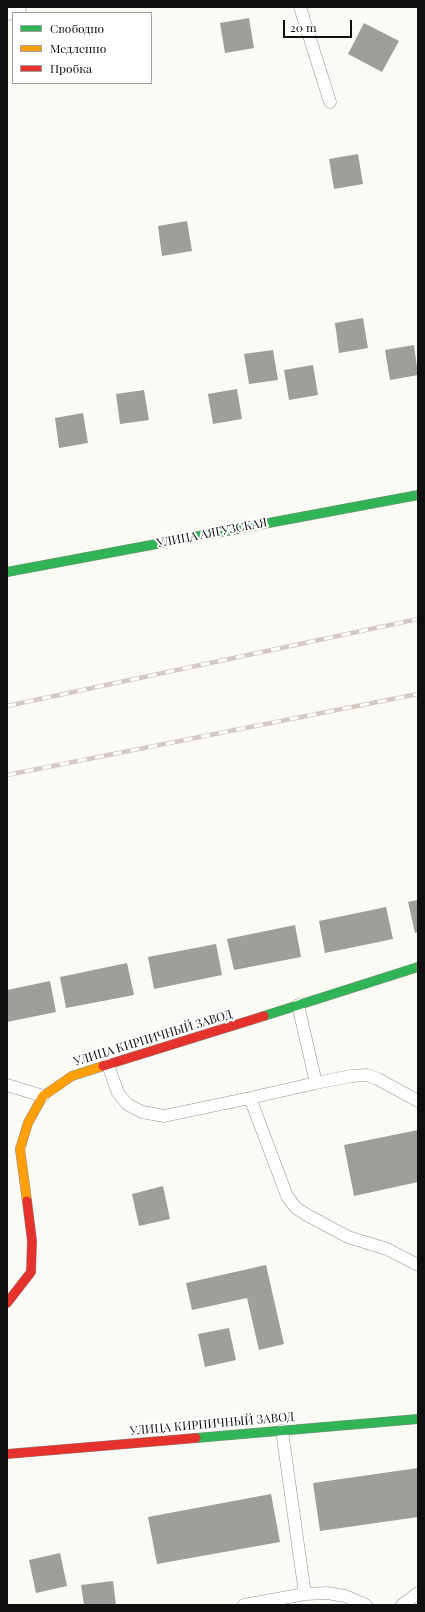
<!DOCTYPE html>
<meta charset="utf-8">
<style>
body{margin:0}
#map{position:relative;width:425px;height:1612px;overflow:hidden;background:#fbfbf5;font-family:"Playfair Display",serif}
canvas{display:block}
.frame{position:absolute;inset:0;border:8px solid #0f0f0f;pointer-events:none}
.legend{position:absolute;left:12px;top:12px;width:140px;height:72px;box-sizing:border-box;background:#fff;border:1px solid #9f9f9f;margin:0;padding:5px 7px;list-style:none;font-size:12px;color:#0f0f0f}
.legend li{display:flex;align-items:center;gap:8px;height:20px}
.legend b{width:20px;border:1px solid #9f9f9f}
.scale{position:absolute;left:283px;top:20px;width:69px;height:18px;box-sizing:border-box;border:2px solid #0f0f0f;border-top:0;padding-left:5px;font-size:12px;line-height:14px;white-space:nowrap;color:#0f0f0f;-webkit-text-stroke:3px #fff;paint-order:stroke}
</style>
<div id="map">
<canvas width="425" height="1612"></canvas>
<div class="frame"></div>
<ul class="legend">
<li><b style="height:5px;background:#30b455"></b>Свободно</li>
<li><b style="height:5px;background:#ff9f0a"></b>Медленно</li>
<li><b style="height:5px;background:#e5322d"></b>Пробка</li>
</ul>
<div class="scale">20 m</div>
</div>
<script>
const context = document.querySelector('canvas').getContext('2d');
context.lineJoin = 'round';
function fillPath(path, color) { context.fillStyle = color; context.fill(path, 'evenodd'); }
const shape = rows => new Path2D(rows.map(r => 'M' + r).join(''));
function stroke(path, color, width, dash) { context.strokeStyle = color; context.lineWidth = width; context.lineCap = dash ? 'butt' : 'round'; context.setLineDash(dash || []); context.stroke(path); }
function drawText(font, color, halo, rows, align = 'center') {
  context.font = font + ' "Playfair Display",serif'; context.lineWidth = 4; context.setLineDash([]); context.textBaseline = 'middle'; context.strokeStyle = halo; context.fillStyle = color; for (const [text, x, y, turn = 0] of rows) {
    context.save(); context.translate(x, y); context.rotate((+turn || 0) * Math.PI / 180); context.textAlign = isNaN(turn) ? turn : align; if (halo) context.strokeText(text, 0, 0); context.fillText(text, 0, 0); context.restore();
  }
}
fillPath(shape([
 [249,18,254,48,225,53,220,23],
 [364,23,399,41,382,72,348,54],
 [358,154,363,184,334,189,329,159],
 [187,221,192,251,162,256,158,226],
 [363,318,368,348,339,353,335,323],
 [414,345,418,375,390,380,385,350],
 [273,350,278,380,249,384,244,354],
 [313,365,318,395,289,400,284,370],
 [237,389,242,419,213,424,208,394],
 [144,390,149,420,120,424,116,394],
 [83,413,88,443,59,448,55,418],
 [418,900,418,932,415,933,408,902],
 [386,907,393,939,325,953,319,921],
 [295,925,301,957,234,970,227,939],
 [216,944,222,975,154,989,148,957],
 [127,963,134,995,66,1008,60,977],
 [50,981,56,1012,7,1022,7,990],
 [418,1130,418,1182,354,1196,344,1145],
 [163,1186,170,1219,139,1226,132,1194],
 [266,1265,284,1344,259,1350,247,1298,192,1310,186,1283],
 [229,1328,236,1360,205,1367,198,1334],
 [418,1468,418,1517,320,1531,313,1483],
 [271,1494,280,1542,157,1564,148,1517],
 [60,1553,67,1586,36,1593,29,1560],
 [113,1581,116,1605,84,1605,81,1585]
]), '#9f9e9a');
const lane = shape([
 [300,7,330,102],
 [298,1005,316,1083],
 [108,1065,118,1093,127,1104,142,1112,164,1116,250,1098,287,1196,296,1208,307,1215,348,1237,387,1249,418,1265],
 [7,1085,43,1096],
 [250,1098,316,1083,351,1076,367,1075,378,1079,418,1101],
 [305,1594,327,1593,345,1596,366,1605],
 [244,1605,305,1594,282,1431],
 [402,1605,418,1593]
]);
const street = shape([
 [7,9,15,7]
]);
const fast = shape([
 [7,572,418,495],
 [264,1016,418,967],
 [196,1438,418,1419]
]);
const slow = shape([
 [27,1201,20,1149,28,1123,43,1096,72,1076,103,1066]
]);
const jam = shape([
 [103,1066,264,1016],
 [7,1303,31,1272,32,1241,27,1201],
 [7,1454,196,1438]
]);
stroke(lane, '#959593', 13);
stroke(street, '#959593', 23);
stroke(fast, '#8c8c89', 10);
stroke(slow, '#8c8c89', 10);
stroke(jam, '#8c8c89', 10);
stroke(lane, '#fefefe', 12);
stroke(street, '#fefefe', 22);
stroke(fast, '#30b455', 9);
stroke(slow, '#ff9f0a', 9);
stroke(jam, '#e5322d', 9);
const rail = shape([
 [7,706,418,619],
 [7,775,418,694]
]);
stroke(rail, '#d7c7c5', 4.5);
stroke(rail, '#fff', 3, [9]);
drawText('12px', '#0f0f0f', '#fff', [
 ["УЛИЦА АЯГУЗСКАЯ",212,533,-11],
 ["УЛИЦА КИРПИЧНЫЙ ЗАВОД",153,1038,-17],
 ["УЛИЦА КИРПИЧНЫЙ ЗАВОД",212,1424,-5]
]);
</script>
